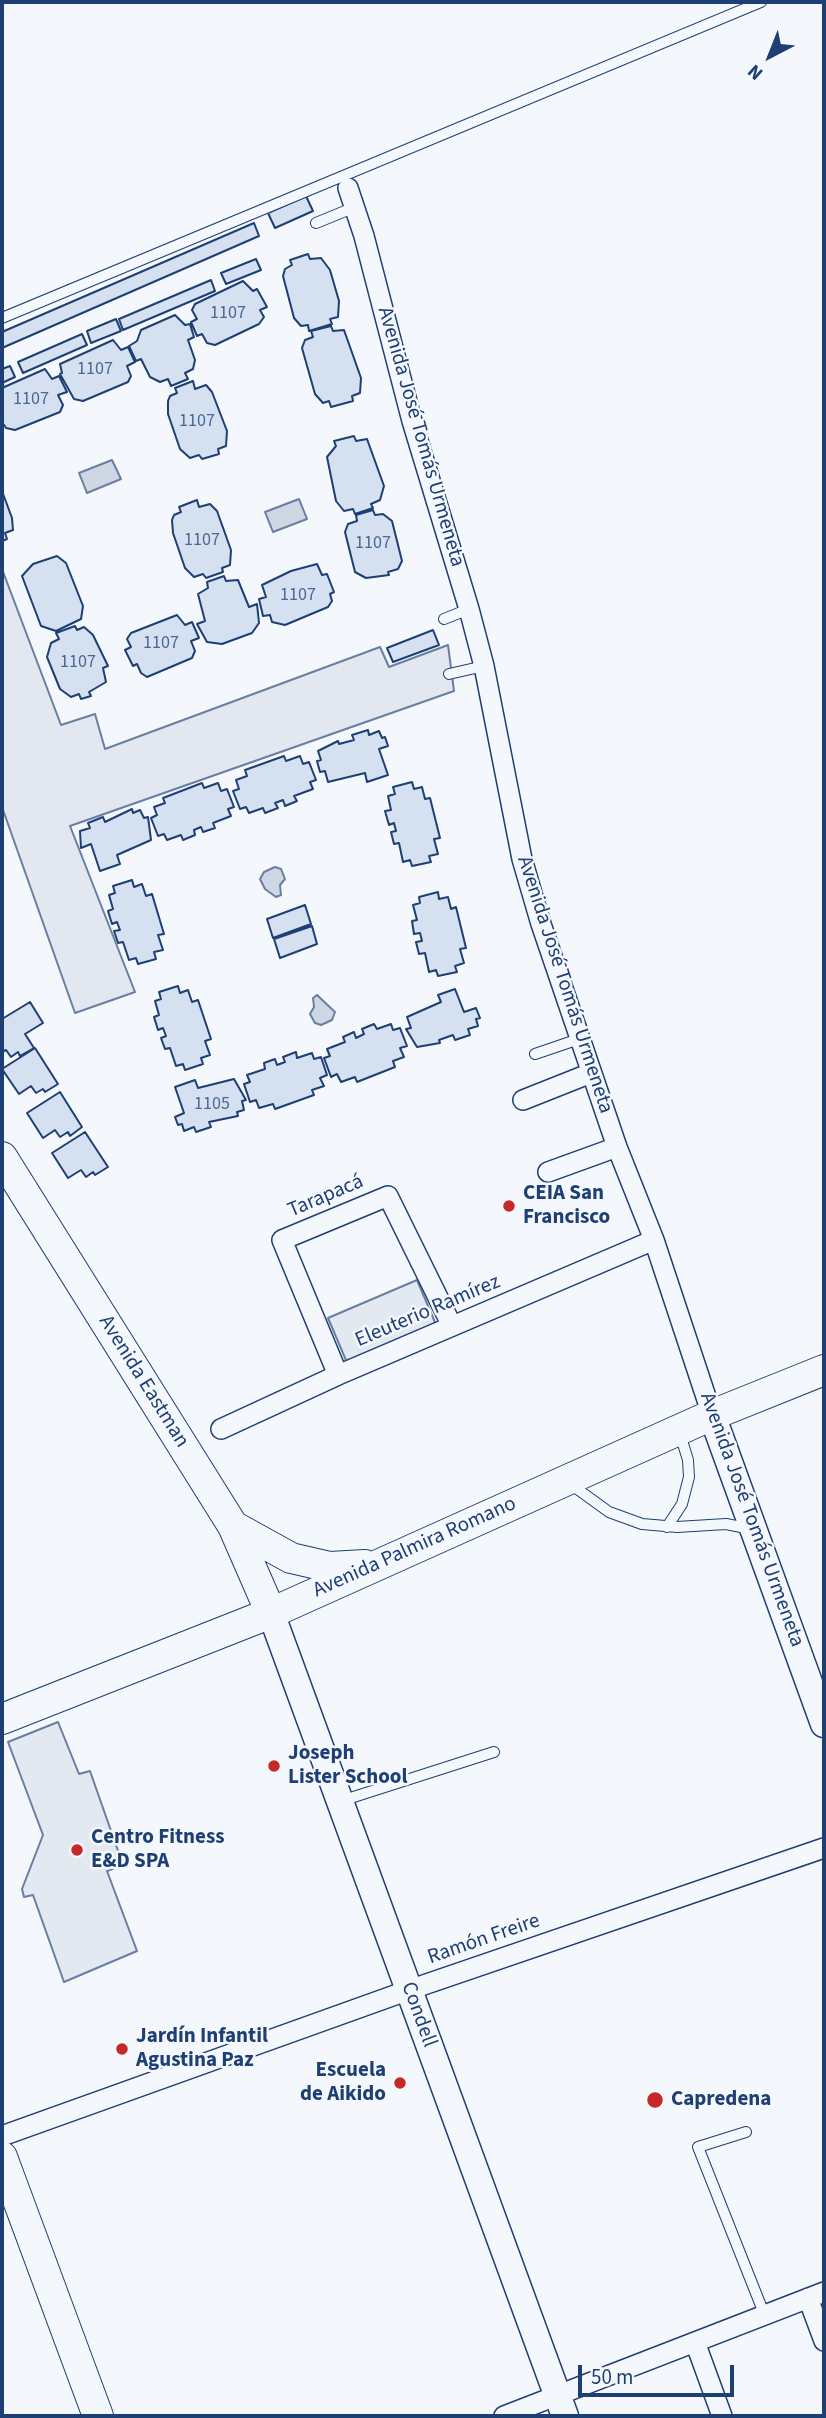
<!DOCTYPE html>
<meta charset="utf-8">
<style>
body{margin:0}
#map{position:relative;width:826px;height:2418px;overflow:hidden;background:#f4f7fb;font-family:"Source Sans 3",sans-serif}
canvas{display:block}
.frame{position:absolute;inset:0;border:4px solid #1d3f73;pointer-events:none}
.north{position:absolute;left:735px;top:21px;width:70px;height:70px;-webkit-text-stroke:5px #f4f7fb;paint-order:stroke;rotate:222deg;font-size:19px;font-weight:700;line-height:28px;text-align:center;color:#1d3f73}
.north::after{content:'';display:block;margin:auto;width:24px;height:32px;background:#1d3f73;clip-path:polygon(50% 0,100% 100%,50% 72%,0 100%)}
.scale{position:absolute;left:578px;top:2365px;width:156px;height:32px;box-sizing:border-box;border:4px solid #1d3f73;border-top:0;padding-left:9px;font-size:21px;line-height:24px;white-space:nowrap;color:#1d3f73;-webkit-text-stroke:5px #f4f7fb;paint-order:stroke}
</style>
<div id="map">
<canvas width="826" height="2418"></canvas>
<div class="frame"></div>
<div class="north">N</div>
<div class="scale">50 m</div>
</div>
<script>
const context = document.querySelector('canvas').getContext('2d');
context.lineJoin = 'round';
function fillPath(path, color) { context.fillStyle = color; context.fill(path, 'evenodd'); }
const shape = rows => new Path2D(rows.map(r => 'M' + r).join(''));
function stroke(path, color, width, dash) { context.strokeStyle = color; context.lineWidth = width; context.lineCap = dash ? 'butt' : 'round'; context.setLineDash(dash || []); context.stroke(path); }
function drawText(font, color, halo, rows, align = 'center') {
  context.font = font + ' "Source Sans 3",sans-serif'; context.lineWidth = 5; context.setLineDash([]); context.textBaseline = 'middle'; context.strokeStyle = halo; context.fillStyle = color; for (const [text, x, y, turn = 0] of rows) {
    context.save(); context.translate(x, y); context.rotate((+turn || 0) * Math.PI / 180); context.textAlign = isNaN(turn) ? turn : align; if (halo) context.strokeText(text, 0, 0); context.fillText(text, 0, 0); context.restore();
  }
}
const green = shape([
 [417,1280,437,1327,348,1365,328,1318,417,1280],
 [58,1722,79,1774,90,1771,123,1865,107,1871,137,1951,64,1982,33,1895,24,1897,22,1889,43,1835,8,1742,58,1722]
]);
fillPath(green, '#e3e9f0');
stroke(green, '#687fa3', 2);
const parking = shape([
 [2,569,61,725,95,714,105,749,380,647,389,667,448,645,454,691,70,826,135,992,75,1013,2,807,2,569]
]);
fillPath(parking, '#e3e8f0');
stroke(parking, '#687fa3', 2);
const water = shape([
 [112,460,121,479,87,493,79,473,112,460],
 [299,499,307,519,273,532,265,512,299,499],
 [275,867,281,869,285,879,280,885,281,895,276,897,265,889,260,879,264,872,275,867],
 [317,995,335,1012,332,1020,321,1025,315,1023,310,1014,314,1007,313,998,317,995]
]);
fillPath(water, '#cfd7e4');
stroke(water, '#687fa3', 2);
const building = shape([
 [306,196,313,211,275,228,268,213,306,196],
 [254,223,259,236,2,348,2,332,254,223],
 [308,254,310,259,321,258,330,270,339,301,338,317,330,319,332,324,309,331,308,325,301,326,294,318,283,276,285,269,292,265,290,260,308,254],
 [256,259,261,270,226,284,221,273,256,259],
 [211,280,215,291,123,330,119,319,211,280],
 [243,281,253,291,257,289,267,307,260,310,264,317,259,324,215,345,207,343,202,334,197,336,191,322,197,319,192,310,195,304,243,281],
 [175,315,185,325,190,324,194,337,188,340,195,360,193,369,185,373,188,379,171,386,168,379,160,382,150,377,141,359,136,361,129,346,137,341,141,330,175,315],
 [116,319,121,331,91,343,87,331,116,319],
 [331,326,333,331,344,330,361,378,360,393,352,396,353,401,331,407,329,401,323,403,315,394,302,348,305,340,313,337,311,331,331,326],
 [82,334,87,345,23,373,18,362,82,334],
 [113,340,121,350,128,347,135,362,127,366,131,376,128,382,83,401,74,399,60,374,62,373,60,364,113,340],
 [10,366,15,377,2,383,2,369,10,366],
 [45,369,52,379,59,376,67,392,58,395,63,405,60,412,15,430,6,428,2,422,2,388,45,369],
 [193,381,195,389,206,385,212,392,227,431,226,446,218,449,219,454,202,459,199,455,190,458,180,449,168,414,168,401,170,396,177,393,175,388,193,381],
 [354,436,356,441,367,439,384,486,380,500,371,504,373,508,355,514,353,509,344,511,336,501,327,457,336,446,334,441,354,436],
 [2,491,12,518,13,530,5,533,7,539,2,541,2,491],
 [197,500,199,507,210,504,217,511,231,550,230,565,222,568,223,572,206,578,203,574,194,577,185,568,173,533,172,520,174,515,181,512,179,507,197,500],
 [373,510,375,515,383,514,392,521,402,561,398,569,388,572,389,575,366,578,355,572,345,532,348,524,357,521,356,515,373,510],
 [57,556,66,563,83,606,81,619,56,631,41,626,22,576,33,564,57,556],
 [317,564,322,575,327,574,334,592,330,594,332,601,328,607,285,625,272,622,270,615,263,616,259,599,266,597,262,585,291,571,317,564],
 [224,576,226,581,238,580,249,607,257,604,259,623,252,633,222,644,207,642,197,624,205,621,198,594,208,588,207,582,224,576],
 [177,615,185,625,192,622,199,638,191,641,195,651,192,658,147,677,141,673,137,664,133,666,125,650,131,647,127,639,131,633,177,615],
 [75,626,77,630,84,627,93,635,108,666,103,668,106,682,89,692,91,696,81,699,79,694,71,697,60,689,47,657,51,643,59,639,56,633,75,626],
 [433,630,439,645,393,662,387,648,433,630],
 [368,730,369,735,379,731,382,738,385,737,388,746,379,749,388,775,367,782,365,773,328,782,325,771,320,772,317,761,321,760,318,751,338,741,339,744,354,740,352,735,368,730],
 [284,756,286,761,300,756,303,764,309,762,316,780,310,782,313,789,294,796,297,801,285,806,283,800,275,803,278,808,265,813,263,808,249,813,246,807,240,809,233,791,239,789,236,780,247,776,245,770,284,756],
 [412,782,414,789,422,787,425,799,430,798,440,838,434,839,438,854,429,856,431,862,412,866,410,860,403,862,399,843,394,844,391,832,396,831,394,823,389,825,385,811,391,810,388,796,395,794,393,787,412,782],
 [202,783,204,788,218,783,221,791,227,789,234,807,228,809,231,816,213,823,215,828,203,832,201,827,194,830,195,835,183,840,181,835,167,840,164,834,158,836,151,818,157,815,154,807,165,803,163,798,202,783],
 [132,809,133,813,140,810,144,818,148,817,151,840,117,855,120,864,100,871,91,844,81,848,80,831,90,828,88,823,103,817,105,822,132,809],
 [132,880,134,887,142,884,146,896,152,894,164,934,158,935,163,950,154,952,156,959,138,964,136,958,129,960,123,942,118,943,114,931,120,930,117,922,112,924,108,911,113,909,109,895,115,893,113,886,132,880],
 [438,892,439,899,448,897,451,909,456,907,466,948,460,949,464,963,455,966,457,972,438,976,436,970,429,972,425,953,419,954,416,942,422,941,420,933,414,934,412,921,417,920,413,905,420,903,419,897,438,892],
 [305,905,311,924,273,938,267,919,305,905],
 [312,926,317,944,280,958,274,939,312,926],
 [178,986,180,993,188,990,192,1002,198,1000,211,1039,205,1041,210,1055,201,1058,203,1064,185,1070,183,1064,176,1066,170,1048,165,1049,161,1038,166,1036,163,1028,158,1030,154,1017,159,1015,155,1001,161,999,159,992,178,986],
 [455,989,464,1012,476,1008,480,1018,476,1019,478,1026,468,1029,470,1035,455,1040,453,1035,439,1040,440,1043,417,1047,406,1029,411,1028,407,1017,441,1002,438,995,455,989],
 [30,1002,43,1023,25,1034,34,1048,20,1056,18,1052,11,1057,6,1050,2,1052,2,1019,30,1002],
 [374,1024,377,1029,391,1024,393,1030,400,1028,407,1046,400,1048,404,1057,393,1061,395,1067,357,1082,355,1077,341,1082,337,1074,331,1077,324,1058,330,1056,327,1049,345,1042,343,1037,354,1032,356,1038,364,1034,362,1029,374,1024],
 [35,1048,58,1084,45,1092,43,1089,36,1093,31,1086,19,1094,2,1069,35,1048],
 [296,1052,297,1058,312,1053,314,1059,321,1057,327,1075,320,1078,324,1086,312,1090,314,1095,275,1109,273,1104,259,1108,256,1100,250,1102,244,1084,250,1082,247,1075,265,1069,264,1063,275,1059,277,1065,285,1062,283,1057,296,1052],
 [234,1079,246,1100,242,1101,244,1110,237,1112,238,1116,209,1122,211,1127,196,1132,194,1127,184,1131,182,1124,178,1125,175,1117,184,1113,175,1087,195,1080,198,1088,234,1079],
 [60,1092,82,1127,70,1136,68,1132,60,1137,55,1130,43,1138,27,1113,60,1092],
 [85,1132,108,1167,95,1175,93,1172,86,1177,81,1170,68,1178,52,1153,85,1132]
]);
fillPath(building, '#d5e0f0');
stroke(building, '#1d3f73', 2);
const lane = shape([
 [316,223,355,207],
 [2,318,761,2],
 [444,619,469,609],
 [449,674,484,666],
 [535,1054,579,1039],
 [569,1483,609,1512,642,1524,677,1527,726,1524,751,1529],
 [667,1527,682,1504,689,1477,688,1460,680,1434],
 [341,1801,494,1752],
 [746,2132,698,2147,765,2316]
]);
const street = shape([
 [348,188,364,236,412,421,469,609,484,666,522,859,541,924,617,1147,654,1240,712,1415],
 [523,1100,591,1073],
 [548,1172,617,1147],
 [338,1375,282,1240,388,1196,452,1326],
 [221,1429,338,1375,654,1240],
 [2,2136,409,1990,824,1848],
 [808,2298,824,2341],
 [695,2342,722,2416],
 [504,2416,824,2292]
]);
const secondary = shape([
 [712,1415,824,1724],
 [271,1613,565,2416]
]);
const primary = shape([
 [2,1157,233,1526,271,1613],
 [233,1526,291,1558,330,1567,365,1565],
 [2,1719,271,1613,712,1415,824,1370],
 [2,2157,98,2416]
]);
stroke(lane, '#1d3f73', 12);
stroke(street, '#1d3f73', 22);
stroke(secondary, '#1d3f73', 29);
stroke(primary, '#1d3f73', 32);
stroke(lane, '#f4f7fb', 10);
stroke(street, '#f4f7fb', 19);
stroke(secondary, '#f4f7fb', 26);
stroke(primary, '#f4f7fb', 30);
for (const [x, y, r, color] of [
 [509,1206,7,"#c62828"],
 [274,1766,7,"#c62828"],
 [77,1850,7,"#c62828"],
 [122,2049,7,"#c62828"],
 [400,2083,7,"#c62828"],
 [655,2100,9,"#c62828"]
]) { const dot = new Path2D(); dot.arc(x, y, r, 0, 2 * Math.PI); context.fillStyle = color; context.fill(dot); stroke(dot, '#f4f7fb', 2.5); }
drawText('18px', '#4b6792', null, [
 ["1107",228,314],
 ["1107",95,370],
 ["1107",31,400],
 ["1107",197,422],
 ["1107",202,541],
 ["1107",373,544],
 ["1107",298,596],
 ["1107",161,644],
 ["1107",78,663],
 ["1105",212,1105]
]);
drawText('21px', '#1d3f73', '#f4f7fb', [
 ["Avenida José Tomás Urmeneta",420,437,74],
 ["Avenida José Tomás Urmeneta",564,985,72],
 ["Tarapacá",326,1197,-23],
 ["Eleuterio Ramírez",428,1312,-23],
 ["Avenida Eastman",143,1382,58],
 ["Avenida José Tomás Urmeneta",751,1520,70],
 ["Avenida Palmira Romano",415,1548,-24],
 ["Ramón Freire",484,1940,-19],
 ["Condell",418,2015,70]
]);
drawText('bold 21px', '#1d3f73', '#f4f7fb', [
 ["CEIA San",523,1194],
 ["Francisco",523,1218],
 ["Joseph",288,1754],
 ["Lister School",288,1778],
 ["Centro Fitness",91,1838],
 ["E&D SPA",91,1862],
 ["Jardín Infantil",136,2037],
 ["Agustina Paz",136,2061],
 ["Escuela",386,2071,"right"],
 ["de Aikido",386,2095,"right"],
 ["Capredena",671,2100]
], 'left');
</script>
